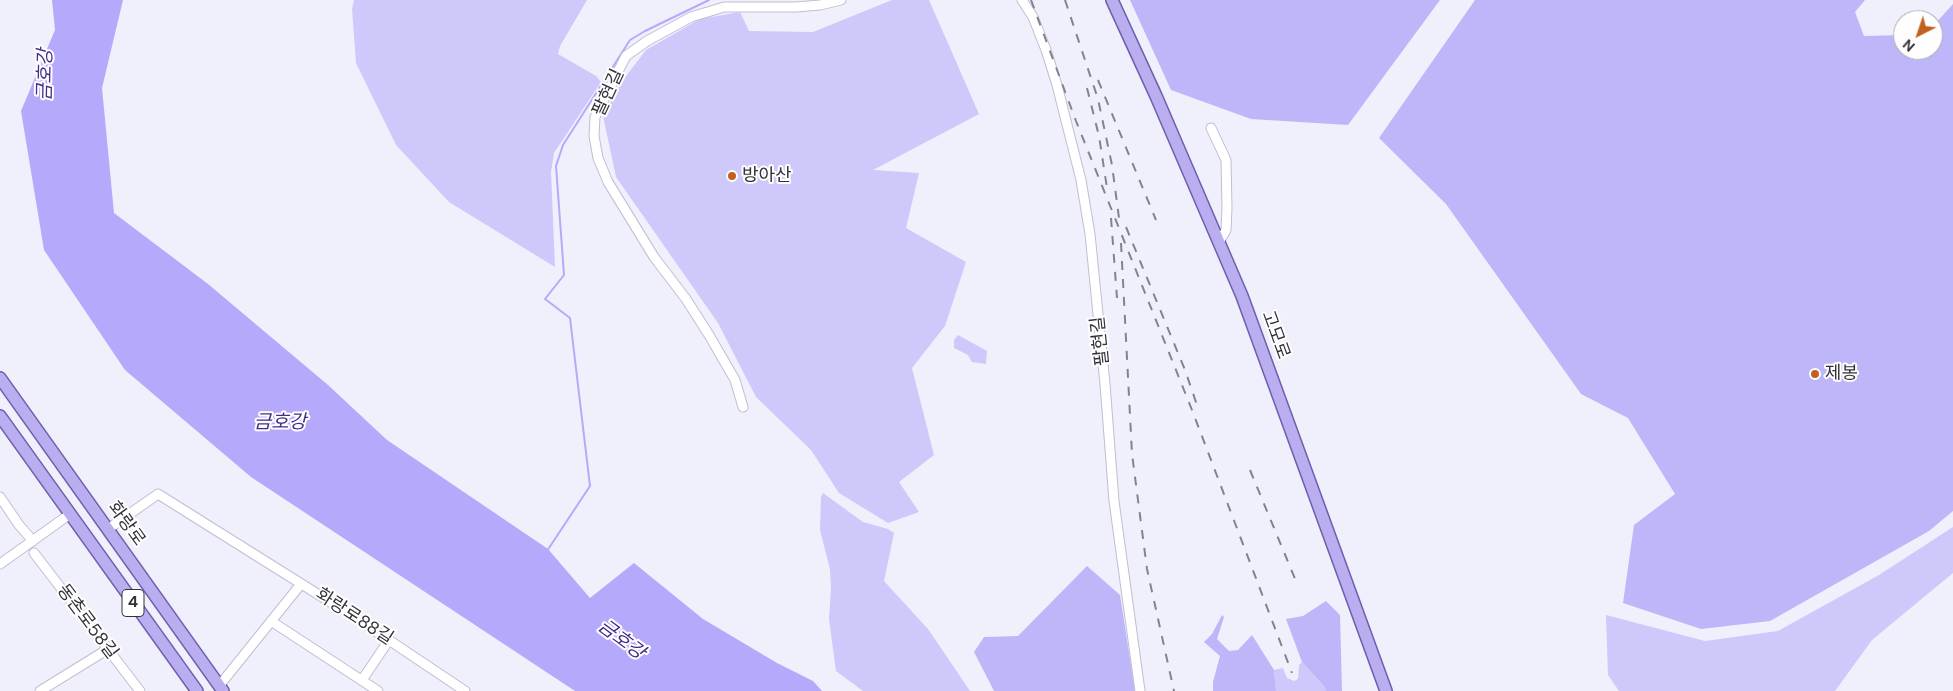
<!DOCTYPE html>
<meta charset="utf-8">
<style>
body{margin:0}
#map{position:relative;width:1953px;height:691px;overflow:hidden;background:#f0effc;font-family:"DM Sans",sans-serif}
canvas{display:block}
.north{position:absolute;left:1893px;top:10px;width:50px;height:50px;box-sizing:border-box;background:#fefefe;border:1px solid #adacb0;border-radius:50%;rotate:221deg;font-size:14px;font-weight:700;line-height:20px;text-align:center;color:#33323a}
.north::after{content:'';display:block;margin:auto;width:18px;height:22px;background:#c1611d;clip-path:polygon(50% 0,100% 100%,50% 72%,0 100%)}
</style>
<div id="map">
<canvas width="1953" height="691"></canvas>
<div class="north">N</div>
</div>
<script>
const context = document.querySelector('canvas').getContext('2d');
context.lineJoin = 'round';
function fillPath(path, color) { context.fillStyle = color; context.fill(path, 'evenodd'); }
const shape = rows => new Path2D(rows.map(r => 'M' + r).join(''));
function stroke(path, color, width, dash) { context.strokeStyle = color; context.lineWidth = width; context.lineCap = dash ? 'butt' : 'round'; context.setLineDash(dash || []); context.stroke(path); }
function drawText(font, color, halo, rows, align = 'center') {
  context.font = font + ' "DM Sans","Noto Sans KR",sans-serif'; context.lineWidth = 4; context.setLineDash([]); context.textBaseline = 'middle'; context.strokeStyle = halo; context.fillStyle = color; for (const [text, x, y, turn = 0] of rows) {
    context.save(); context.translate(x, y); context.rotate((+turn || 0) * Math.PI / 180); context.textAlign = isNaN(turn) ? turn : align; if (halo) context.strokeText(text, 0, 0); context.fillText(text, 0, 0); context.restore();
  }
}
fillPath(shape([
 [354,0,587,0,560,46,558,54,596,76,601,82,554,153,551,172,555,267,449,202,396,145,356,63,352,9],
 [892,0,929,0,979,114,873,170,919,173,906,228,966,262,945,326,912,368,934,455,899,482,919,512,888,523,839,493,811,450,756,397,718,323,616,177,603,116,623,80,646,50,700,19,740,12,749,31,813,32],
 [958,335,987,351,986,364,972,362,968,355,954,348,954,340],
 [823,493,863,522,888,529,894,533,884,581,928,629,970,691,863,691,836,671,829,619,831,588,830,569,820,530,821,497],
 [1953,527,1953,573,1872,640,1835,691,1619,691,1608,675,1606,615,1705,641,1778,631,1879,575],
 [1302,662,1326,689,1325,691,1276,691,1274,670,1283,668,1287,678,1294,681,1298,679,1299,665]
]), '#cec8fb');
fillPath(shape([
 [1130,0,1440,0,1348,125,1251,119,1171,90],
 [1475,0,1865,0,1855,12,1864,36,1903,35,1903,50,1933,50,1933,26,1953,4,1953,511,1929,531,1770,621,1701,629,1623,603,1634,525,1675,494,1628,418,1581,394,1446,204,1379,138],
 [1087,566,1120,595,1135,691,994,691,974,652,984,637,1018,636],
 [1326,601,1340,615,1342,691,1325,691,1326,689,1320,682,1302,662,1286,619,1303,616],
 [1222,615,1224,617,1217,639,1229,651,1238,650,1252,635,1274,670,1276,691,1213,691,1213,682,1220,656,1204,642,1212,634]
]), '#bdb6f8');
fillPath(shape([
 [52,0,123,0,102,88,114,213,208,284,328,385,387,440,548,549,590,598,634,563,703,619,777,663,813,681,822,691,575,691,251,477,125,370,44,250,21,111,55,30]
]), '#b4a9fb');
stroke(shape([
 [547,551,590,486,570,318,545,299,564,275,556,166,563,145,630,40,645,31,709,0]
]), '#b4a9fb', 2);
const minor = shape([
 [1022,0,1033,17,1046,50,1057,85,1081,180,1090,234,1105,384,1114,501,1140,691],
 [1211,128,1226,160,1227,208,1226,230,1219,242],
 [743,407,735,380,709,335,686,299,654,257,608,182,598,158,594,136,595,117,626,56,647,41,691,17,724,7,796,7,820,5,841,0],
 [0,497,19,525,33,541],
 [108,529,158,494,359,620,465,691],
 [34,553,140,691],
 [0,564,70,514],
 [271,621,378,691],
 [362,680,389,640],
 [219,686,301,584],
 [40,691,108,649]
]);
const major = shape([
 [1112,0,1156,96,1242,296,1386,691],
 [0,378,223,691],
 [0,416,197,691]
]);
stroke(minor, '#c0bed3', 11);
stroke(major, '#6d5faa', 14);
stroke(minor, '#fff', 9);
stroke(major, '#baadf0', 11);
stroke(shape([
 [1031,0,1076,121,1192,410,1292,673],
 [1065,0,1098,99,1112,165,1119,218],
 [1098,80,1156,220],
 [1087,88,1099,136,1107,188],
 [1111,218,1117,298],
 [1126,227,1185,370,1198,408],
 [1121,243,1132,454,1147,569,1174,691],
 [1250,470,1298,586]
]), '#84838d', 2, [9, 9]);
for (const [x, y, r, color] of [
 [732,176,5,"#c1611d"],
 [1815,374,5,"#c1611d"]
]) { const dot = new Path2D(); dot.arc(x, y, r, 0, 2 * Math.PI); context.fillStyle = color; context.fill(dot); stroke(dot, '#fefefe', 2); }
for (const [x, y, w] of [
 [133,603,22]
]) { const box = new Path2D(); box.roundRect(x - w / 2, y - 13.5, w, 27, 4); context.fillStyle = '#fefefe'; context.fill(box); stroke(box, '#33323a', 1); }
drawText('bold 16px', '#33323a', null, [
 ["4",133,603]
]);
drawText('18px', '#33323a', '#fefefe', [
 ["팔현길",609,93,-65],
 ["고모로",1275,335,70],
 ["팔현길",1101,341,-96],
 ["화랑로",126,524,54],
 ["화랑로88길",354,617,33],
 ["동촌로58길",87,622,53]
]);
drawText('18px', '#33323a', '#fefefe', [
 ["방아산",742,176],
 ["제봉",1825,374]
], 'left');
drawText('italic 19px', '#442c88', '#fefefe', [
 ["금호강",46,75,-89],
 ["금호강",280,423],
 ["금호강",621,640,37]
]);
</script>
